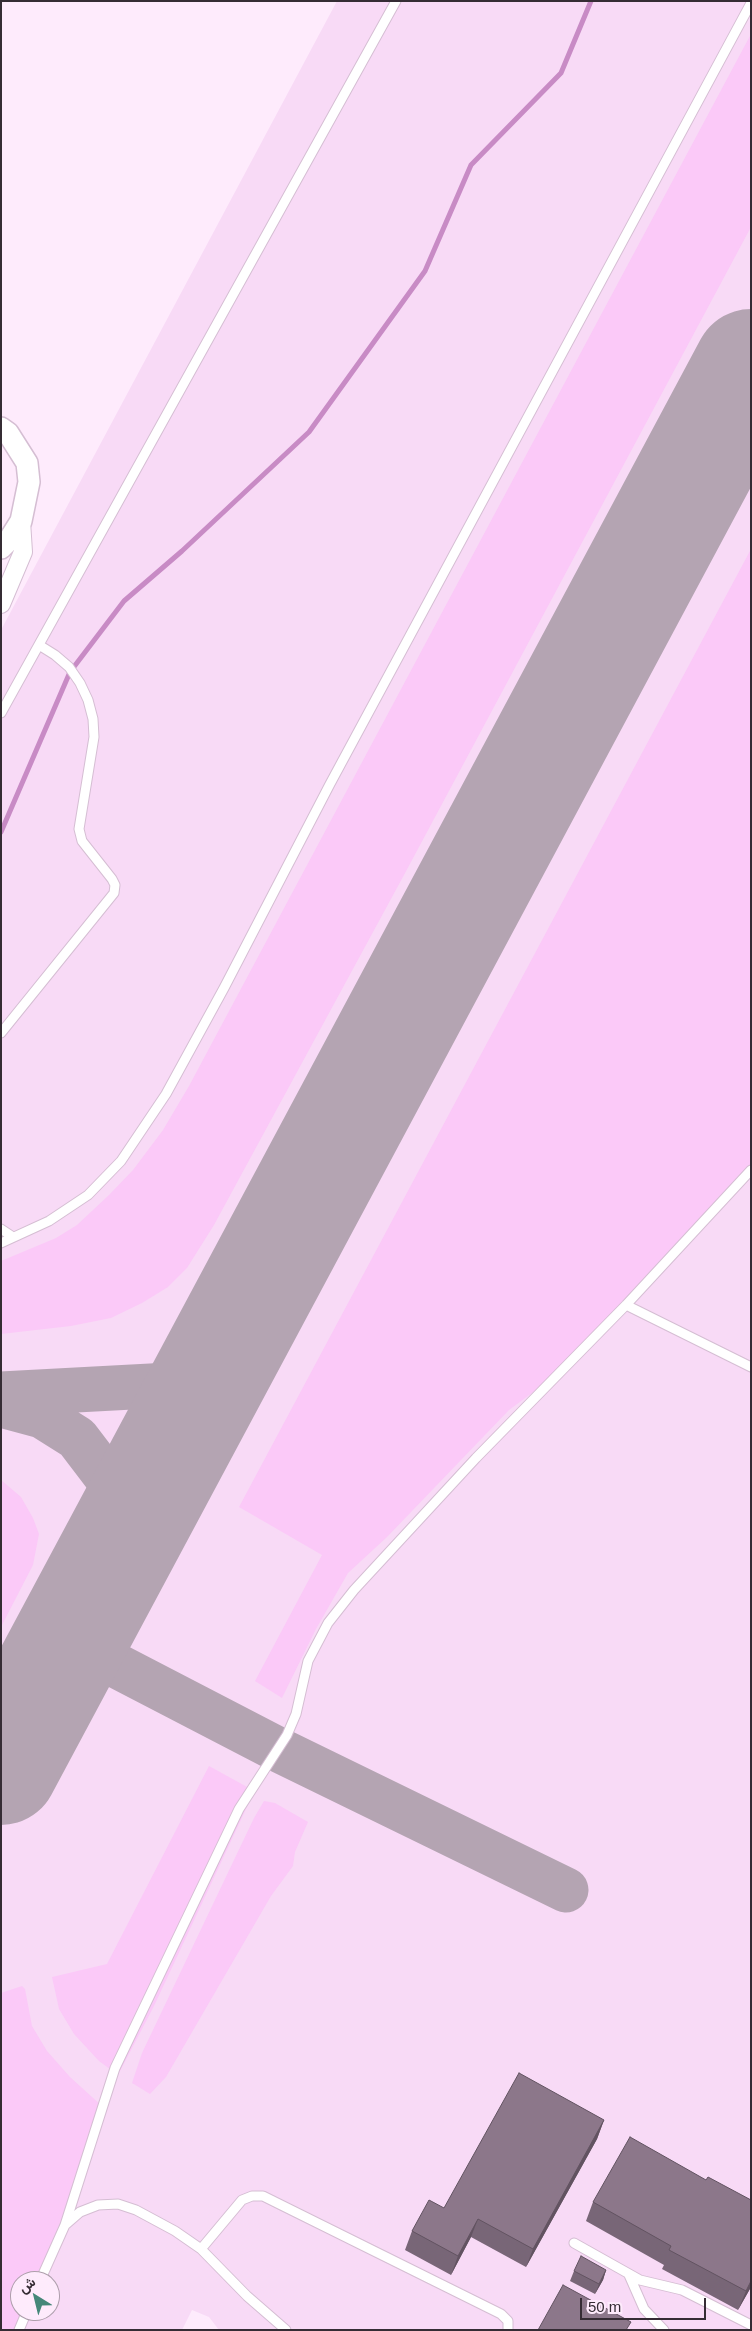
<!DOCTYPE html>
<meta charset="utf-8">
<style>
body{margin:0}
#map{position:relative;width:752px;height:2331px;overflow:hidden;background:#feebfc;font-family:Arial,Vazirmatn,sans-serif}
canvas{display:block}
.frame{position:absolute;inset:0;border:2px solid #352c34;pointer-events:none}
.north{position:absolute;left:10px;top:2271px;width:50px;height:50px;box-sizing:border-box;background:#feebfc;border:1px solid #ae9fac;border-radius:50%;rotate:324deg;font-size:14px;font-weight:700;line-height:20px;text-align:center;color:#352c34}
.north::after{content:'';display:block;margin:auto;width:18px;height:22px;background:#458779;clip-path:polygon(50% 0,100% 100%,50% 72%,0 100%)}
.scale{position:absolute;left:580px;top:2298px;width:126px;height:22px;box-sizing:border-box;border:2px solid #352c34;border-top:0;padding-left:6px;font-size:15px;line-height:18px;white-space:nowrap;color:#352c34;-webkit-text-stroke:4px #feebfc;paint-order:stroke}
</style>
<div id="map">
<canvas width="752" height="2331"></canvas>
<div class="frame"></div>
<div class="north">ش</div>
<div class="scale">50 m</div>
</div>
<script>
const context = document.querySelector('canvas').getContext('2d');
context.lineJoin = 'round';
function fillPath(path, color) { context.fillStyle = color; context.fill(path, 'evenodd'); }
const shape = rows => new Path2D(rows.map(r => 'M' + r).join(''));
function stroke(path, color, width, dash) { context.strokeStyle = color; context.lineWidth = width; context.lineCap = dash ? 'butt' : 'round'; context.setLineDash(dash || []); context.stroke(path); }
fillPath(shape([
 [337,1,751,1,751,2330,219,2330,209,2317,192,2310,182,2330,1,2330,1,630],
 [20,2281,50,2281,50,2311,20,2311]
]), '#f8daf6');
fillPath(shape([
 [751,34,751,227,404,875,214,1225,187,1268,168,1287,142,1303,111,1318,71,1326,1,1334,1,1261,56,1238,77,1225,109,1195,133,1170,163,1130,189,1086],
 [751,549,751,1172,548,1381,509,1410,387,1537,348,1573,316,1629,282,1698,255,1681,322,1555,239,1507],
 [1,1480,21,1497,33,1518,39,1534,33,1565,1,1627],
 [209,1766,249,1788,253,1794,154,2006,118,2075,99,2061,74,2034,59,2009,52,1977,107,1964],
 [264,1801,275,1803,308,1822,295,1852,293,1866,271,1896,166,2077,150,2094,132,2083,142,2053,254,1818],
 [22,1986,25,1989,32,2026,47,2051,70,2077,103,2107,101,2125,40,2281,20,2281,20,2311,27,2311,19,2330,1,2330,1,1993]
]), '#fbc9f8');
stroke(shape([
 [1,832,70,672,124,601,182,551,309,432,425,271,471,165,561,73,591,1]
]), '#c88bc5', 5);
stroke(shape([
 [1,1394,207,1383],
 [1,1405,42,1416,77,1438,109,1480,128,1530],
 [69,1641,279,1750,566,1890]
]), '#b4a4b2', 45);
stroke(shape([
 [1,1768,751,366]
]), '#b4a4b2', 114);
const service = shape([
 [1,713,396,1],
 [1,1033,114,893,115,885,112,879,82,841,79,829,94,737,93,719,88,700,80,683,69,667,55,655,39,645],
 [1,1229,13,1237],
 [1,1243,49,1221,88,1195,121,1161,166,1094,224,988,330,784,751,3],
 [626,1305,751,1367],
 [65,2225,115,2068,239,1809,287,1735,296,1714,308,1661,328,1623,354,1590,476,1458,626,1305,751,1170],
 [574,2243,640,2280,682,2290,751,2325],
 [201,2249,242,2200,252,2196,263,2196,501,2314,508,2321,508,2330],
 [629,2275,644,2309,664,2330],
 [40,2281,65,2225,80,2212,98,2205,118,2204,136,2210,175,2231,201,2249,247,2296,286,2330],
 [19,2330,27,2311]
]);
const minor = shape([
 [1,604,23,552,21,521]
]);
const tertiary = shape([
 [1,428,8,433,27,463,29,482,21,521,9,540,1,548]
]);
stroke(service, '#d5bed3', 11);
stroke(minor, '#d5bed3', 20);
stroke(tertiary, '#d5bed3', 24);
stroke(service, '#fff', 9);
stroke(minor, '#fff', 18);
stroke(tertiary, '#fff', 21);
fillPath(shape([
 [604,2120,597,2139,526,2267,471,2237,451,2275,405,2250,412,2231,444,2208],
 [706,2180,751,2200,751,2287,738,2310,662,2269,664,2265,586,2221,593,2202],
 [606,2270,603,2280,595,2294,570,2281,574,2271]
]), '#786677');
fillPath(shape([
 [604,2120,597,2139,526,2267,533,2249],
 [478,2219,471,2237,451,2275,458,2256],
 [606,2270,603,2280,595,2294,599,2284],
 [751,2281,751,2287,738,2310,746,2291]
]), '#625361');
const building = shape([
 [519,2073,604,2120,533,2249,478,2219,458,2256,412,2231,429,2200,444,2208,519,2073],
 [630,2137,706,2180,708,2177,751,2200,751,2281,746,2291,669,2250,671,2246,593,2202,630,2137],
 [581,2256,606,2270,599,2284,574,2271,581,2256],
 [563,2285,631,2322,626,2330,538,2330,563,2285]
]);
fillPath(building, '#8c778a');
stroke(building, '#625361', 1);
</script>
